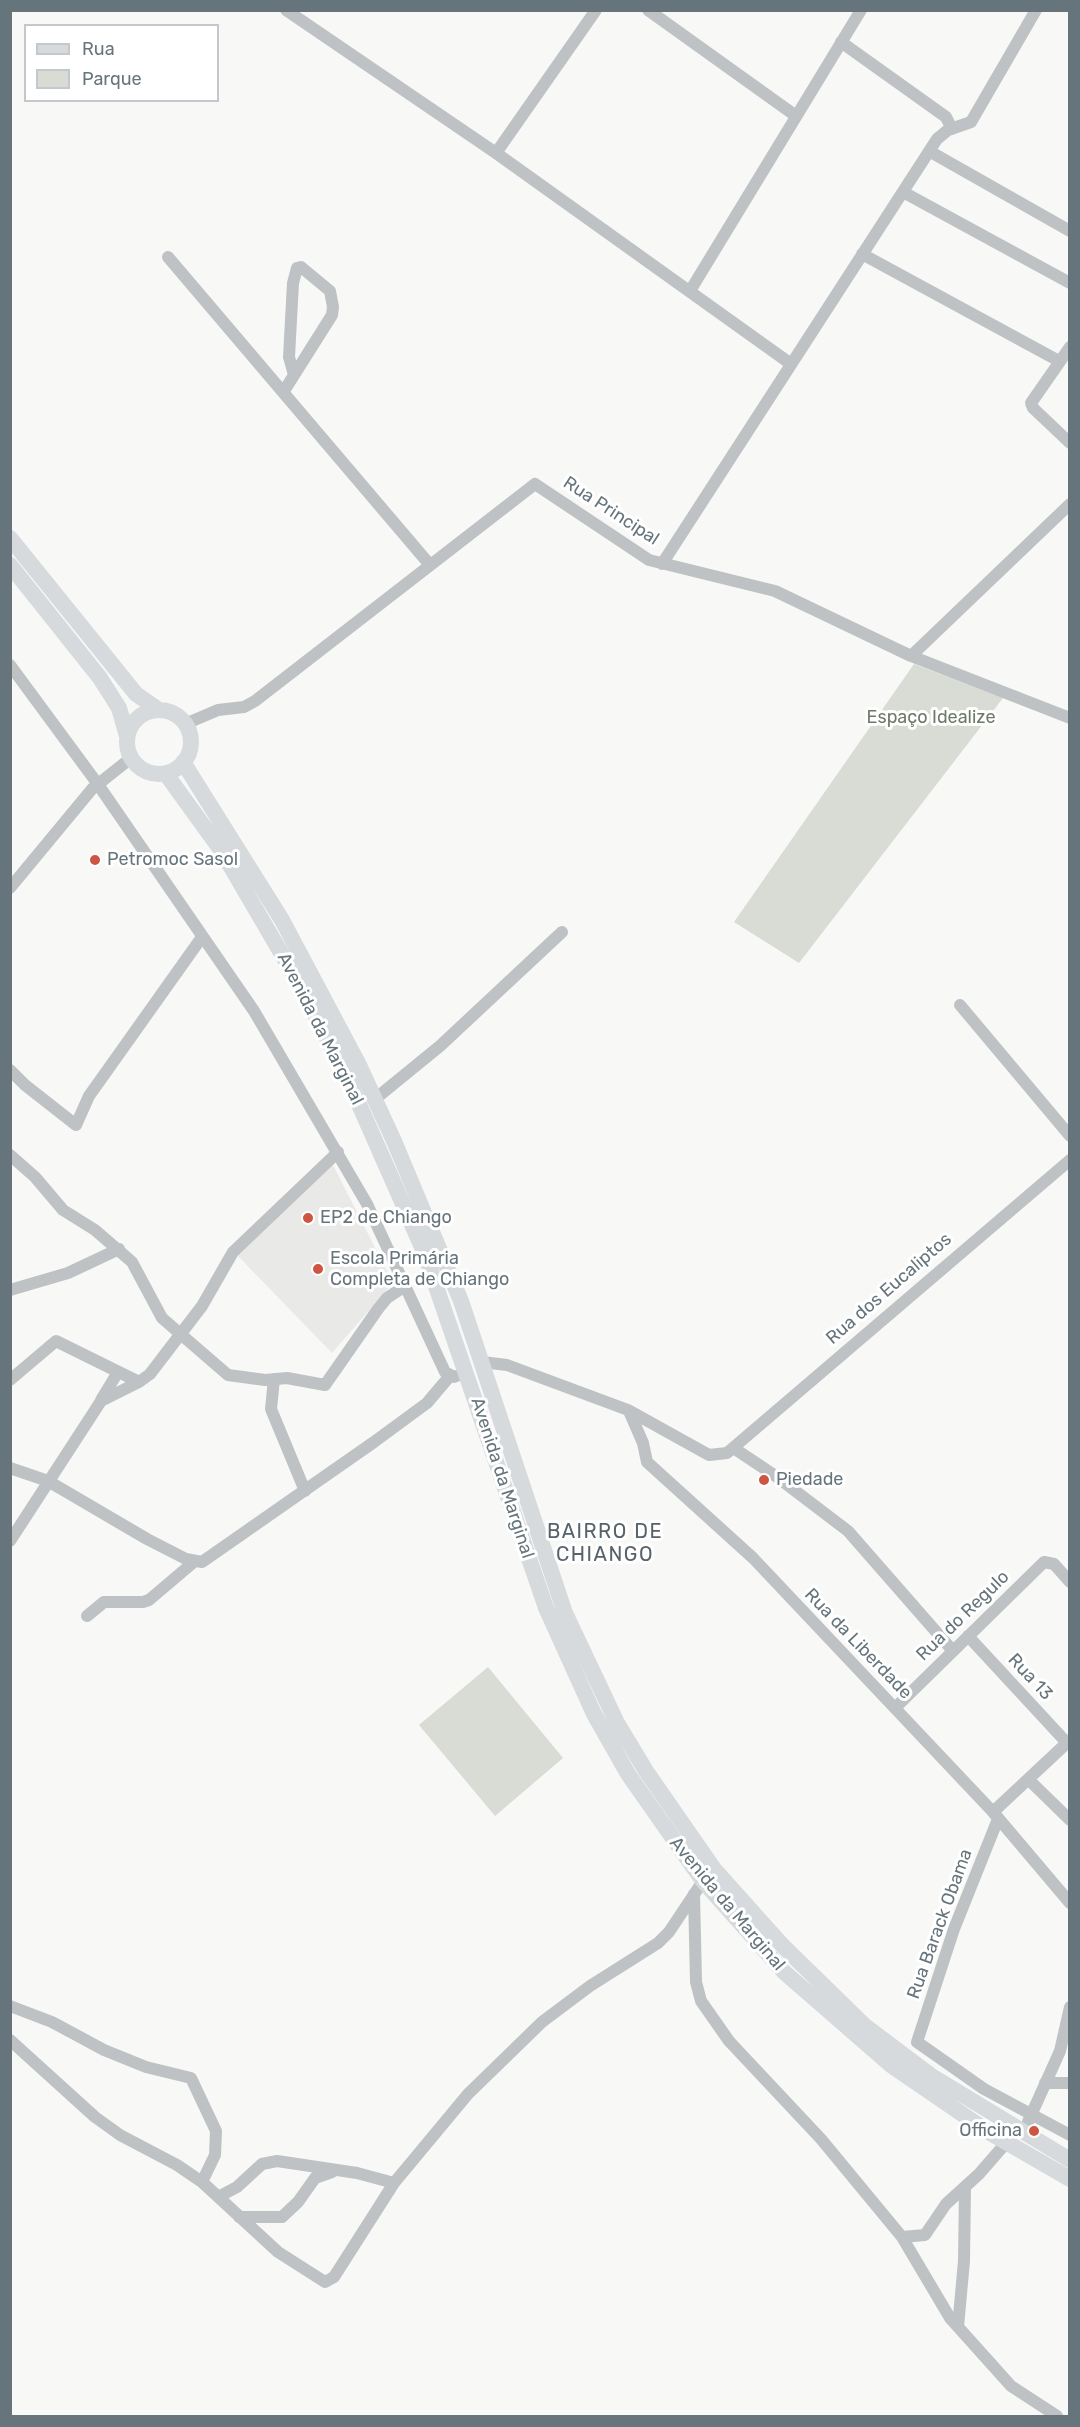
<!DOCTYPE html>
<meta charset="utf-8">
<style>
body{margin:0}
#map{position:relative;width:1080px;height:2427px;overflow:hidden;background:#f8f8f6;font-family:Rubik,sans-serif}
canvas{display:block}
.frame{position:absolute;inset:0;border:12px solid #66757c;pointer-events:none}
.legend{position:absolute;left:24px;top:24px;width:195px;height:78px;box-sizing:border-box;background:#fff;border:2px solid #c2c8cb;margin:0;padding:8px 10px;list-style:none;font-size:18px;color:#66757c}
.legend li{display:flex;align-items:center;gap:12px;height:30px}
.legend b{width:30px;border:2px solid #c2c8cb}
</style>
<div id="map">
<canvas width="1080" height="2427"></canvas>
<div class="frame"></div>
<ul class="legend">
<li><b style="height:8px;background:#d6dadd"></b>Rua</li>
<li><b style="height:16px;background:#d8dcd5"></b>Parque</li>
</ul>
</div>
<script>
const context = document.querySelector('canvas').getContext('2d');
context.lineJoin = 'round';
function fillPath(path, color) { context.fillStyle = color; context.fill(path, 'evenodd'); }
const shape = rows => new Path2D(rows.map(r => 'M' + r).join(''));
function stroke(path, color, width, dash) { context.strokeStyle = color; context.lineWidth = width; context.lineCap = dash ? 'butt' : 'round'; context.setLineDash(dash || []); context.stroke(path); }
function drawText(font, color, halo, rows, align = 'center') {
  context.font = font + ' Rubik,sans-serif'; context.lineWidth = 6; context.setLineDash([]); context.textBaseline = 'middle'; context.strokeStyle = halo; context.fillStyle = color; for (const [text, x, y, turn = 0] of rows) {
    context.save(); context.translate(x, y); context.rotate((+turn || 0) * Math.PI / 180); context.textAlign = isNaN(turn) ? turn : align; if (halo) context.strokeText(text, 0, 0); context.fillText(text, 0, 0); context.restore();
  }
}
fillPath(shape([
 [332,1163,393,1283,332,1353,236,1254]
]), '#e9e9e8');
fillPath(shape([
 [914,664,1003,698,799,963,734,922],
 [488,1667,563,1758,495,1816,419,1725]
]), '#d8dcd5');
stroke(shape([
 [286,10,496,153,791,364],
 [648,10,796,116],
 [841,42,946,117,952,129],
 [929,151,1070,231],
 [496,153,596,10],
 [903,192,1070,283],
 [862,254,1059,361],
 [168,257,430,565],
 [690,291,861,10],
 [1070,347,1031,403,1033,408,1070,443],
 [284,391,332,315,333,307,330,291,301,267,297,268,293,283,289,357,294,375],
 [662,564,937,139,948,130,971,122,1036,10],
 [911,656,1070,504],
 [10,665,97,783,254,1011,367,1204,445,1372,454,1377,467,1372],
 [185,724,218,710,244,707,255,701,535,484,649,560,775,591,911,656,1070,718],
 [10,888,92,789,131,758],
 [960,1005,1070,1136],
 [10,1070,25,1085,76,1125,89,1096,202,937],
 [375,1099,440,1046,562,932],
 [10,1155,35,1177,63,1210,95,1230,132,1262,162,1318,228,1375,265,1380,287,1378,325,1385,378,1309,387,1298,405,1286],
 [10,1290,68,1273,119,1249],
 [482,1362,507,1365,628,1410,709,1455,727,1453,1070,1160],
 [274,1379,271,1409,305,1491],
 [10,1380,56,1341,139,1382],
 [101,1400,118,1372],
 [629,1411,643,1443,647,1462,753,1558,993,1812,1070,1903],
 [735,1449,777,1477,848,1531,953,1651],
 [10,1468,48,1481,147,1539,186,1559,202,1562,374,1442,427,1403,449,1377],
 [10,1541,101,1401,139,1382,150,1374,202,1306,233,1252,338,1152],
 [87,1616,104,1602,143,1602,149,1600,195,1561],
 [968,1636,1067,1743],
 [895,1708,1044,1562,1054,1564,1070,1582],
 [1029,1780,1070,1820],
 [993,1812,1070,1740],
 [998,1819,954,1929,917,2042,984,2089,1070,2135],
 [694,1894,696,1982,701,2001,729,2041,821,2139,902,2237,950,2318,1011,2386,1057,2416],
 [10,2006,52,2022,104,2050,146,2067,191,2078,216,2131,215,2155,202,2182],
 [10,2040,95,2117,120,2135,177,2165,202,2182,278,2252,325,2282,334,2277,394,2183,468,2094,542,2022,590,1986,658,1943,669,1932,703,1881],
 [1045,2083,1070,2083],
 [1028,2122,1060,2051,1070,2007],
 [218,2197,237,2187,262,2164,277,2161,357,2173,394,2183],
 [239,2217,282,2217,298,2202,315,2178,332,2172],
 [902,2237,925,2235,946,2204,979,2174,1006,2143],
 [958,2327,964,2261,965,2188]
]), '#bec2c4', 12);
stroke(shape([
 [10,538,136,694,159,710],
 [10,565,100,678,119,708,127,736],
 '127 742a32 32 0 1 1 64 0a32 32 0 1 1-64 0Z',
 [183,762,282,920,359,1065,394,1141,461,1301,565,1613,617,1723,646,1771,714,1869,783,1946,865,2026,930,2075,1070,2160],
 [166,774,221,850,297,980,347,1077,425,1254,546,1608,594,1714,628,1774,703,1881,784,1972,892,2066,987,2131,1070,2179]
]), '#d6dadd', 16);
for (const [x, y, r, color] of [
 [95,860,6,"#cc5641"],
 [308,1218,6,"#cc5641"],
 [318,1269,6,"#cc5641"],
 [764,1480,6,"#cc5641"],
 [1034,2131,6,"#cc5641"]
]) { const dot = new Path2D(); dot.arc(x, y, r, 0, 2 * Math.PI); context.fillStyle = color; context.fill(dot); stroke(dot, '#fff', 2); }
drawText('18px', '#66757c', '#fff', [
 ["Rua Principal",611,511,33],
 ["Avenida da Marginal",320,1029,63],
 ["Rua dos Eucaliptos",889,1289,-41],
 ["Avenida da Marginal",502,1478,72],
 ["Rua do Regulo",963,1616,-44],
 ["Rua da Liberdade",858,1644,46],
 ["Rua 13",1030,1677,47],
 ["Avenida da Marginal",727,1904,50],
 ["Rua Barack Obama",940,1924,-70]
]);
drawText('18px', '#6e7a69', '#fff', [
 ["Espaço Idealize",931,718]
]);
drawText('18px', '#66757c', '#fff', [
 ["Petromoc Sasol",107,860],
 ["EP2 de Chiango",320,1218],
 ["Escola Primária",330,1259],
 ["Completa de Chiango",330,1280],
 ["Piedade",776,1480],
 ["Officina",1022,2131,"right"]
], 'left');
context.letterSpacing = '1.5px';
drawText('20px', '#586269', '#fff', [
 ["BAIRRO DE",605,1532],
 ["CHIANGO",605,1555]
]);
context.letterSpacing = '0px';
</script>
